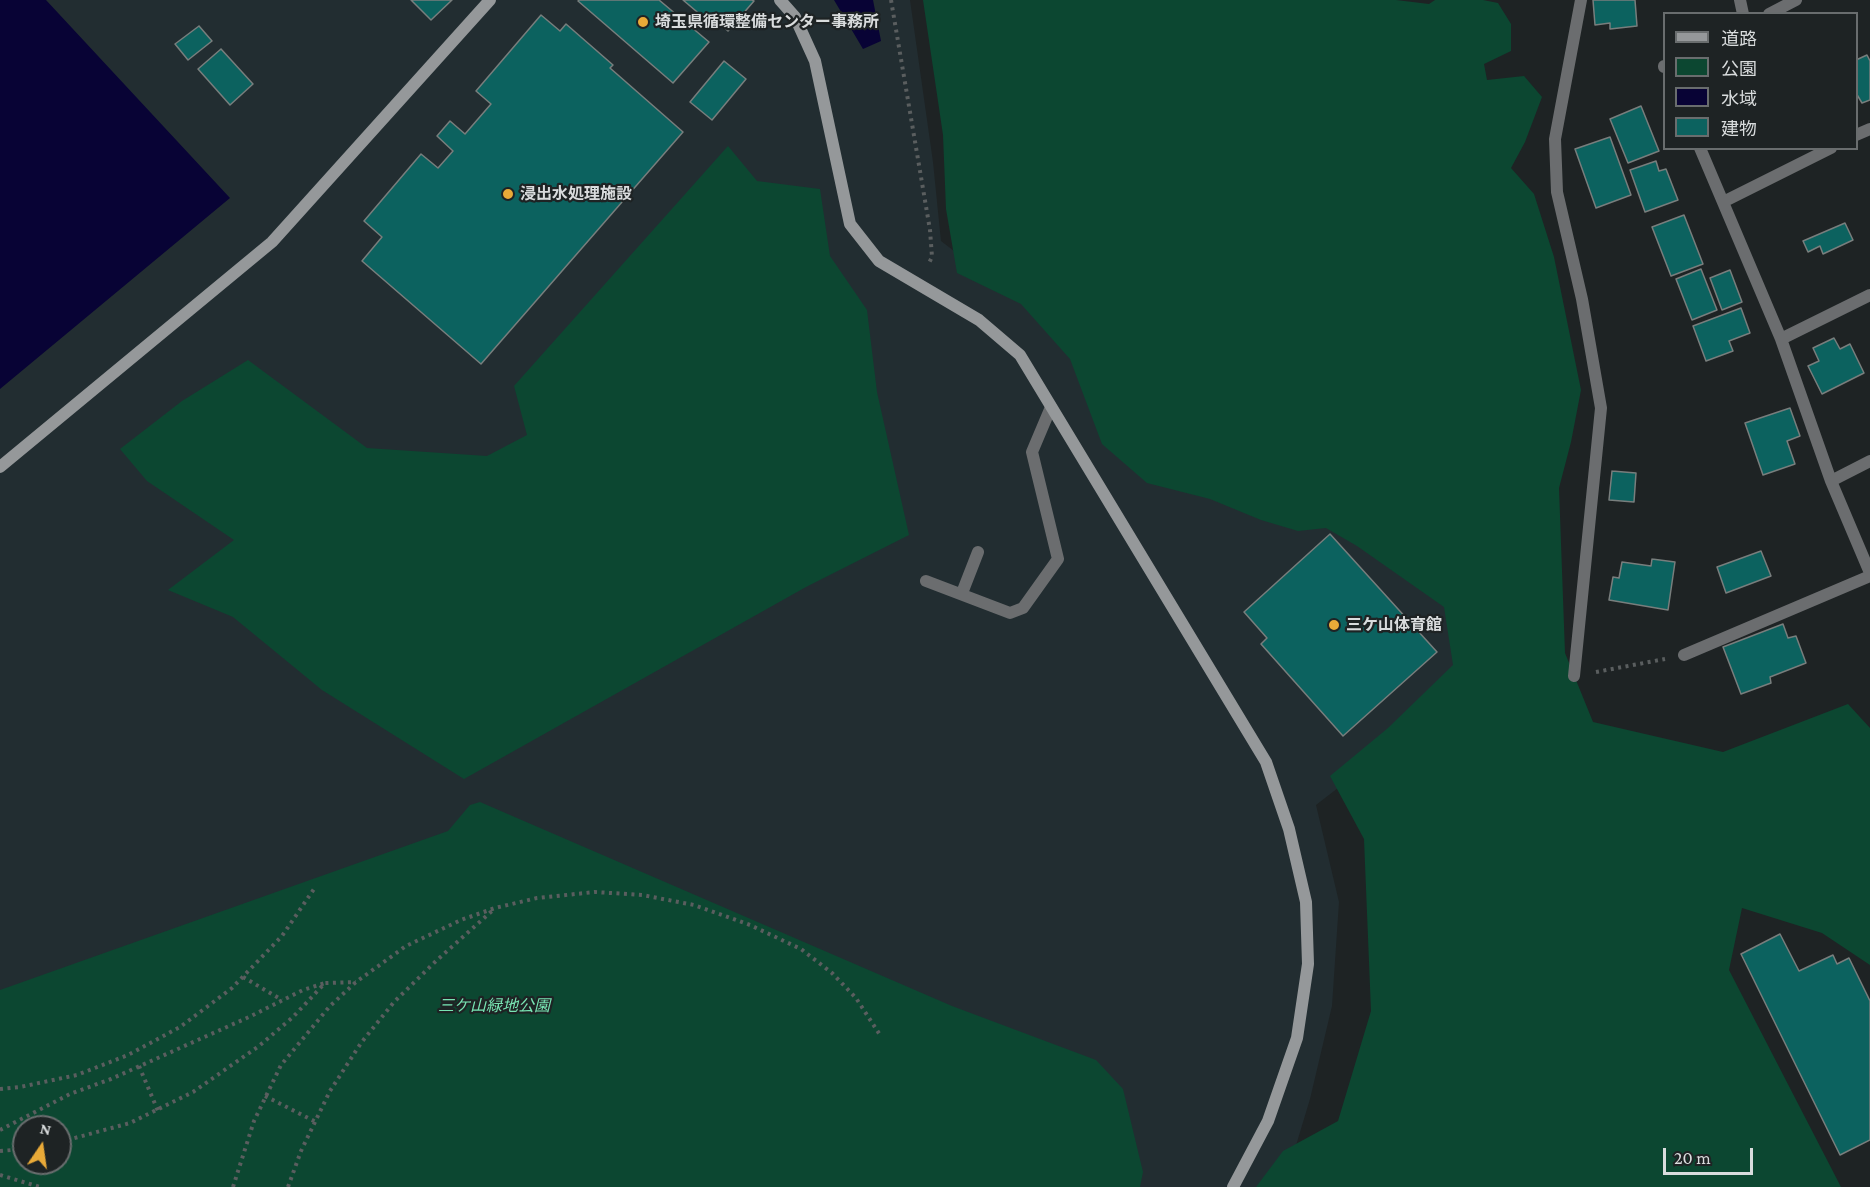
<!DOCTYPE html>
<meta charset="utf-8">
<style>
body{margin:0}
#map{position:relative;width:1870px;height:1187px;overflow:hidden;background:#1e2324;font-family:"Crimson Pro","Noto Sans JP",serif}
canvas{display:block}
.legend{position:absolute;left:1663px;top:12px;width:195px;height:138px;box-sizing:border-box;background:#1e2324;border:2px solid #696d6e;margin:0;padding:8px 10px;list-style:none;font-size:18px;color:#d9dcdd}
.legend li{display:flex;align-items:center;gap:12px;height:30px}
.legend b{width:30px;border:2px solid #696d6e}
.north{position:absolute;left:12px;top:1115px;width:60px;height:60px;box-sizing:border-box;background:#1e2324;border:2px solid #696d6e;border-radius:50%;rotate:13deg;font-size:16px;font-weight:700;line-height:24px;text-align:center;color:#d9dcdd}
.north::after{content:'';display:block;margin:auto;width:21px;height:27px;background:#e9aa38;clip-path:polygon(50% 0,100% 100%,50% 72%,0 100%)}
.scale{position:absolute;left:1663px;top:1148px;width:90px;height:27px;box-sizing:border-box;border:3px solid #d9dcdd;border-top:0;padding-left:8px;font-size:18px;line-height:21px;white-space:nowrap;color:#d9dcdd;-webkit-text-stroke:4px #1e2324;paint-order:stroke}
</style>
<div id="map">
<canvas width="1870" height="1187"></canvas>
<ul class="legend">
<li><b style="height:8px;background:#95989a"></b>道路</li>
<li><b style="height:16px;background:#0c4731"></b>公園</li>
<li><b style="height:16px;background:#080335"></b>水域</li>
<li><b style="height:16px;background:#0c625f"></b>建物</li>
</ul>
<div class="north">N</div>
<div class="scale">20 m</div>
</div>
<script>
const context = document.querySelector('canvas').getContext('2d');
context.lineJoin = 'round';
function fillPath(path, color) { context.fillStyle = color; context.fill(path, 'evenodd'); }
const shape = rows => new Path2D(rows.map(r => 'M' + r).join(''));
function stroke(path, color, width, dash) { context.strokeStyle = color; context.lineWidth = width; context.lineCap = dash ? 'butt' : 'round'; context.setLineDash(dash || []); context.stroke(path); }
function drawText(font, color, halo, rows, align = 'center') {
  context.font = font + ' "Crimson Pro","Noto Sans JP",serif'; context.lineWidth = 4.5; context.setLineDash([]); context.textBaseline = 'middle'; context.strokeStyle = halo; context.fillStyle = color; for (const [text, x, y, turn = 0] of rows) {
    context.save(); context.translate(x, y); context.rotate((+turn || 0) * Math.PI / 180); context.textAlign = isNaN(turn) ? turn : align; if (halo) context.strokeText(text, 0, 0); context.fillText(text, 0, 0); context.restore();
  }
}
fillPath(shape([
 [0,0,910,0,933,162,941,241,975,267,1371,521,1472,604,1475,682,1316,805,1339,902,1332,1006,1310,1099,1285,1182,1282,1187,0,1187],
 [24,1127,60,1127,60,1163,24,1163]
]), '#222d31');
fillPath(shape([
 [923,0,1396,0,1429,4,1435,0,1483,0,1498,3,1511,24,1511,51,1484,64,1487,80,1524,76,1542,97,1525,142,1511,168,1534,194,1554,257,1581,390,1571,442,1559,488,1565,653,1593,722,1723,752,1848,704,1870,728,1870,965,1822,933,1742,908,1729,970,1841,1187,1256,1187,1283,1151,1338,1121,1371,1011,1364,839,1330,776,1388,728,1453,665,1444,607,1357,546,1326,528,1298,531,1261,520,1210,499,1147,483,1102,444,1070,359,1021,304,957,273,946,209,943,135],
 [728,146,757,181,820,189,830,256,867,310,877,392,909,535,806,587,464,779,322,690,233,617,168,590,234,540,147,481,120,449,182,401,248,360,367,448,487,456,527,435,514,386],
 [480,802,952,1006,1096,1060,1123,1089,1143,1172,1140,1187,0,1187,0,990,448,831,470,805],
 [24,1127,60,1127,60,1163,24,1163]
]), '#0c4731');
fillPath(shape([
 [0,0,46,0,230,198,0,389],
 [834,0,873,0,881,41,863,49]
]), '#080335');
const building = shape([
 [411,0,452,0,431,20,411,0],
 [579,0,659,0,709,42,673,83,578,1,579,0],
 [683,0,752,0,754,1,728,31,720,23,716,28,683,0],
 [1593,0,1635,0,1637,26,1610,29,1610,23,1595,25,1593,0],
 [541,15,560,31,566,24,613,65,610,68,683,132,481,364,362,261,382,237,364,221,421,154,438,168,453,151,437,136,450,121,465,134,491,104,476,91,541,15],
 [199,26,212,41,188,60,175,44,199,26],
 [221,49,253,84,230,105,198,69,221,49],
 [1867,55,1870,61,1870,100,1862,103,1856,93,1856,60,1867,55],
 [724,61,746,79,712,120,690,102,724,61],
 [1641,106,1659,151,1628,163,1610,119,1641,106],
 [1610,137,1631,195,1596,208,1575,149,1610,137],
 [1656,161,1659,171,1666,169,1678,200,1645,212,1630,170,1656,161],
 [1684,215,1703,264,1671,276,1652,227,1684,215],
 [1845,223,1853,240,1823,254,1820,246,1808,252,1803,241,1845,223],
 [1701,269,1717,310,1692,320,1676,279,1701,269],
 [1730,270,1742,302,1722,310,1710,278,1730,270],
 [1741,308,1750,333,1729,341,1733,351,1706,361,1693,326,1741,308],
 [1834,338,1840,349,1850,344,1864,373,1822,394,1808,366,1819,361,1813,348,1834,338],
 [1790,408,1800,436,1787,441,1795,464,1763,475,1745,423,1790,408],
 [1612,471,1636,473,1634,502,1609,500,1612,471],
 [1330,534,1437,652,1343,736,1261,644,1267,638,1244,612,1330,534],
 [1761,551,1771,576,1726,593,1717,567,1761,551],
 [1652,559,1675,562,1668,610,1609,600,1613,577,1619,578,1622,562,1651,566,1652,559],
 [1783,624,1788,638,1796,636,1806,663,1770,677,1771,683,1741,694,1723,647,1783,624],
 [1780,934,1799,971,1833,955,1837,964,1849,958,1870,1001,1870,1140,1840,1155,1741,954,1780,934]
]);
fillPath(building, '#0c625f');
stroke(building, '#787e7d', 1.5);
stroke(shape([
 [891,0,930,230,932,257,928,265],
 [1596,672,1665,659],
 [243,977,282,1000],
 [139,1066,158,1111],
 [0,1089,20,1087,77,1075,128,1055,180,1027,232,988,282,936,316,886],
 [265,1096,316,1122],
 [0,1130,70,1094,111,1079,249,1017,303,990,325,983],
 [60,1142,130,1123,193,1092,259,1046,293,1017,325,983,356,982],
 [0,1151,24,1149],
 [0,1175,40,1187],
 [233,1187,254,1121,281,1065,330,1006,356,982,406,946,461,920,495,908,537,898,595,892,642,895,694,905,750,925,801,949,832,973,856,998,880,1035],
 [288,1187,301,1151,330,1091,361,1043,394,1002,436,961,492,911]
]), '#5a5e5f', 4, [3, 4.5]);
stroke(shape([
 [926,581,1010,613,1023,608,1058,559,1032,452,1051,407],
 [962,593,978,552],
 [1574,676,1601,408,1582,299,1557,192,1555,139,1581,0]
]), '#6b6d6f', 12);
stroke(shape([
 [1740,0,1743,14],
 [1769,14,1796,0],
 [1664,66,1664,67],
 [1856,135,1870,129],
 [1700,148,1781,339,1831,481,1870,573],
 [1723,202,1831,148],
 [1781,339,1870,295],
 [1831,481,1870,461],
 [1684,655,1870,576]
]), '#6b6d6f', 12);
stroke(shape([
 [780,0,795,17,815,61,850,224,879,261,979,320,1020,355,1266,762,1289,829,1306,902,1308,964,1297,1038,1268,1121,1233,1187],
 [0,467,272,242,490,0]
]), '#95989a', 12);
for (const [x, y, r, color] of [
 [643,22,6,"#e9aa38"],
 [508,194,6,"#e9aa38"],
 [1334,625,6,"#e9aa38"]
]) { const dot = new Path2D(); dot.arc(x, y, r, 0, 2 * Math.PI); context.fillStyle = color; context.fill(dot); stroke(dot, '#1e2324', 2); }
drawText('bold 16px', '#d9dcdd', '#1e2324', [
 ["埼玉県循環整備センター事務所",655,22],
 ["浸出水処理施設",520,194],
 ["三ケ山体育館",1346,625]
], 'left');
drawText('italic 16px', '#78e4b3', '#1e2324', [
 ["三ケ山緑地公園",494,1006]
]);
</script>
